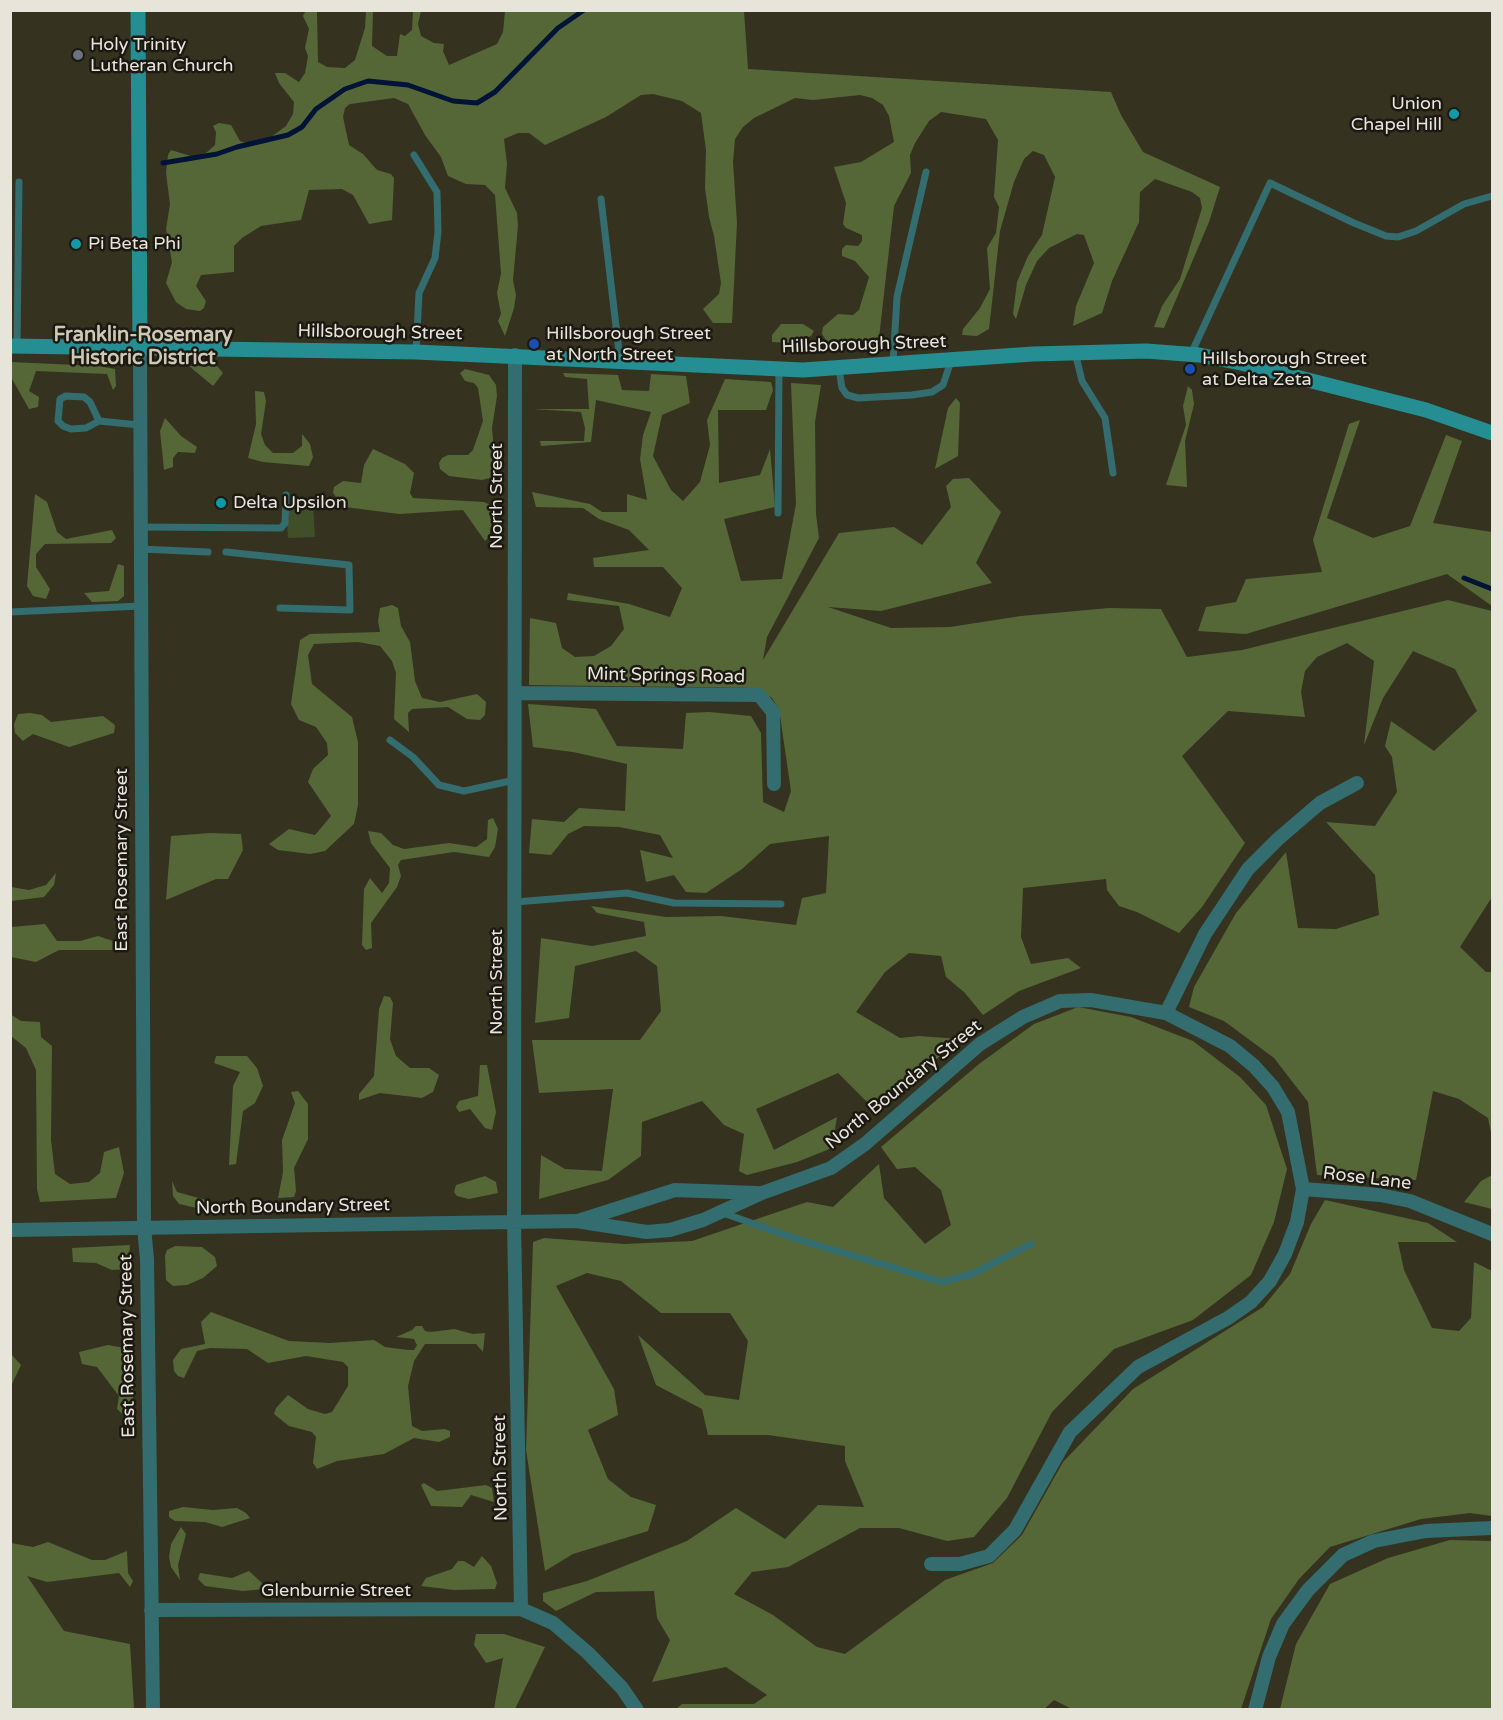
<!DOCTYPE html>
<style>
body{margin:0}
#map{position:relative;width:1503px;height:1720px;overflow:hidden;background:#353220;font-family:"Varela Round",sans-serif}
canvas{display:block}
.frame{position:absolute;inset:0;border:12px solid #e7e5da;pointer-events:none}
</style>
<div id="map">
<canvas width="1503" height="1720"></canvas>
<div class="frame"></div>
</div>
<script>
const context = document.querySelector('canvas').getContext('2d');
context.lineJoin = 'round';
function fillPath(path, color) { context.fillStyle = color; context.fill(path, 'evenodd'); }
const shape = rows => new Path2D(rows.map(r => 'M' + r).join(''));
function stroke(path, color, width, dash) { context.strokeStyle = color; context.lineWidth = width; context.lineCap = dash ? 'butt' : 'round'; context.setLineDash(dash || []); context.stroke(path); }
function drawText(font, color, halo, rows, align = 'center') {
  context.font = font + ' "Varela Round",sans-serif'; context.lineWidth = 5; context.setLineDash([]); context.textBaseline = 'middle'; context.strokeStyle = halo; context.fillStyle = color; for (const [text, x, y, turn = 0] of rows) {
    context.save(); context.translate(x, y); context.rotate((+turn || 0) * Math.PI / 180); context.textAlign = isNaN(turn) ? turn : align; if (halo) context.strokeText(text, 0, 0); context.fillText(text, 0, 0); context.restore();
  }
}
fillPath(shape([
 [313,503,315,537,288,538,286,504]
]), '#404e29');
fillPath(shape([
 [306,10,317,11,318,62,327,67,345,68,355,60,365,28,366,11,373,11,372,46,387,56,397,56,400,34,405,36,412,30,413,11,421,11,418,24,421,36,434,43,444,44,443,51,449,65,497,44,503,32,505,11,744,11,748,69,1111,92,1121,115,1143,152,1220,187,1209,222,1164,328,1154,327,1162,306,1180,279,1202,208,1200,198,1192,192,1155,179,1140,192,1139,222,1112,281,1102,313,1073,326,1076,306,1094,263,1084,235,1077,234,1049,248,1037,261,1026,285,1016,319,1013,314,1017,282,1028,256,1042,235,1055,177,1044,155,1033,151,1024,159,1014,182,1000,231,989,329,977,336,962,335,963,329,980,308,990,289,987,248,996,233,999,207,994,197,998,140,986,119,941,112,929,121,915,143,910,155,911,173,894,206,879,338,875,345,870,348,853,344,829,345,822,334,823,327,838,314,853,315,859,310,869,277,855,261,842,256,842,249,846,245,858,246,862,241,862,235,846,228,843,224,846,203,834,167,861,162,894,142,889,116,883,105,872,98,860,95,813,100,795,98,754,118,743,127,735,139,733,162,737,223,732,323,713,323,703,309,719,294,721,283,714,236,709,217,705,188,706,150,701,113,682,101,653,94,641,95,606,117,545,145,529,133,518,133,504,139,507,164,505,188,517,213,518,226,513,280,516,295,514,308,505,336,498,321,501,314,497,293,501,273,495,195,485,185,466,184,448,176,441,157,425,135,408,104,394,98,350,104,345,108,343,117,349,145,363,154,377,170,391,174,394,178,392,220,369,224,353,195,342,189,309,190,301,220,261,226,242,238,234,246,234,272,201,275,196,286,206,301,204,308,200,311,186,309,176,302,166,283,172,262,166,229,170,204,166,173,168,155,171,150,194,157,206,153,215,145,216,132,213,126,219,123,231,125,240,141,246,143,271,137,286,126,293,114,294,102,279,83,275,73,285,73,299,82,305,73,308,56,305,48,309,29,303,16],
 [781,324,803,324,814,331,811,336,791,343,772,342,772,335],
 [11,362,98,366,115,369,116,386,113,390,107,374,36,371,29,391,39,397,38,407,29,409,11,377],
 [189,366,217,366,223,373,213,386],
 [465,369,489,375,496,385,497,396,492,428,496,471,493,477,482,480,449,476,440,469,439,463,442,458,448,455,468,455,473,450,483,421,478,388,474,383,465,381,460,373],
 [563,373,618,375,622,390,649,391,651,374,686,376,690,403,662,415,653,456,671,490,683,501,700,482,710,445,707,420,725,379,771,382,773,390,766,410,718,410,719,483,760,475,770,449,775,507,724,519,741,581,782,579,796,504,791,383,821,385,815,422,816,514,819,538,767,637,763,660,839,533,894,527,922,545,951,507,946,486,953,479,969,478,1001,512,976,563,992,583,881,611,828,607,891,628,950,627,1021,616,1109,608,1161,609,1187,657,1242,650,1448,600,1492,611,1492,897,1460,947,1486,972,1492,972,1492,1138,1488,1118,1459,1099,1433,1091,1416,1180,1317,1175,1308,1102,1274,1058,1224,1021,1189,1007,1194,987,1236,913,1286,852,1298,928,1336,929,1379,915,1375,875,1326,822,1375,826,1397,792,1392,757,1385,746,1391,721,1434,751,1477,711,1455,669,1413,651,1383,698,1364,745,1374,661,1347,643,1317,657,1305,671,1301,692,1305,717,1228,711,1182,756,1245,843,1202,907,1179,933,1137,912,1119,906,1107,890,1106,879,1023,888,1021,937,1031,964,1068,958,1081,968,1019,991,983,1015,965,993,946,977,941,956,909,953,885,972,856,1012,900,1038,919,1036,960,1039,876,1111,838,1073,756,1109,774,1150,837,1117,832,1148,797,1162,747,1175,739,1171,744,1134,724,1125,702,1101,642,1122,641,1156,608,1180,539,1199,541,1155,565,1169,602,1171,613,1089,539,1093,532,1040,640,1040,661,1011,657,966,636,951,575,966,569,1018,535,1023,541,938,592,946,646,936,644,922,597,913,591,906,666,917,721,916,796,925,802,898,826,893,829,836,770,844,742,869,706,893,686,892,674,875,646,882,640,850,673,858,660,835,619,827,584,826,568,834,551,855,529,853,532,819,564,822,579,808,625,811,627,764,573,752,533,747,528,704,596,709,617,746,683,749,686,713,709,712,751,716,761,733,763,802,784,812,791,791,779,709,772,698,756,688,529,685,530,618,556,623,562,648,575,657,594,656,611,646,624,629,619,606,567,600,568,593,629,604,670,617,682,588,663,567,594,567,593,558,649,550,629,530,599,519,583,508,536,507,532,492,590,504,602,512,627,512,627,494,647,500,640,459,643,435,651,412,596,400,591,442,541,446,540,441,584,441,585,428,581,412,533,409,589,409,587,379,565,377],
 [1188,386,1192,390,1194,404,1185,441,1187,487,1166,485,1186,425,1183,406],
 [255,391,264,392,266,401,261,434,265,445,273,453,293,453,302,446,302,434,310,444,313,457,309,466,263,462,248,458,256,424],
 [956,398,960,403,958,456,935,469,948,408],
 [165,418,181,436,197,447,195,453,178,452,173,458,173,467,164,470,160,431],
 [1360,420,1327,518,1373,538,1410,526,1446,435,1462,441,1433,523,1492,532,1492,606,1447,574,1246,634,1198,631,1206,607,1236,602,1246,579,1322,572,1313,540,1349,424],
 [373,449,405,464,414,473,410,493,413,498,484,502,495,507,489,537,485,541,463,510,399,514,345,507,333,493,334,487,343,481,361,483,364,465],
 [35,494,47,502,57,532,66,539,112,530,116,538,111,543,45,544,36,554,36,567,50,589,46,599,33,596,27,586],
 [118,564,124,566,124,596,118,601,92,602,84,593,109,591],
 [392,605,398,608,401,626,410,642,415,681,422,698,440,702,477,694,486,702,485,715,480,720,467,719,448,707,412,709,408,713,409,732,394,719,396,673,392,661,380,646,358,642,314,644,308,655,312,684,352,717,358,742,358,805,354,824,325,851,310,854,278,850,269,844,289,829,315,835,331,816,308,782,313,769,328,755,327,743,316,727,299,720,291,704,300,640,310,634,380,632,378,621,380,608],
 [30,713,42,715,51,722,103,716,115,725,114,733,69,747,33,734,23,741,15,733,14,724,18,714],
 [493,818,498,829,495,847,489,857,454,852,401,860,398,865,401,876,397,887,371,923,372,948,366,950,362,945,364,889,370,878,382,893,389,883,390,868,371,843,368,831,381,833,393,845,404,849,449,843,476,847,487,839,488,820],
 [210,833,241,834,243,850,228,879,216,879,166,900,171,836],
 [56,873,54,885,44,897,11,901,11,887,29,890,46,885],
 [45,924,57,941,80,941,98,936,113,941,113,950,59,950,36,962,11,957,11,927],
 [384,996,390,997,393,1003,390,1039,396,1056,410,1068,429,1068,439,1075,433,1092,422,1098,380,1093,359,1100,359,1094,374,1076,379,1009],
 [1078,1007,1131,1017,1193,1041,1240,1077,1266,1105,1287,1169,1274,1222,1251,1275,1193,1320,1114,1349,1052,1412,1007,1498,974,1537,947,1541,899,1528,860,1528,788,1567,752,1572,734,1594,773,1615,817,1647,845,1654,945,1580,993,1563,1022,1535,1063,1462,1133,1389,1263,1307,1290,1274,1311,1224,1325,1200,1428,1223,1457,1242,1398,1242,1404,1270,1432,1328,1459,1331,1471,1318,1474,1262,1492,1271,1492,1516,1470,1513,1421,1519,1330,1547,1299,1579,1271,1619,1241,1709,1072,1709,1054,1700,1043,1710,676,1709,682,1704,754,1704,767,1695,726,1667,652,1682,670,1640,657,1618,654,1591,596,1592,556,1611,543,1601,543,1593,587,1581,687,1541,736,1508,785,1539,818,1505,864,1507,845,1461,845,1446,768,1435,708,1435,702,1409,656,1385,638,1335,705,1395,739,1400,748,1341,730,1313,661,1313,621,1281,587,1273,556,1286,614,1389,618,1415,588,1430,608,1479,631,1497,656,1505,648,1531,573,1554,545,1571,526,1450,533,1242,544,1238,624,1244,692,1241,807,1202,833,1207,879,1164,884,1198,925,1244,951,1225,941,1190,915,1167,897,1169,881,1147,979,1064,1034,1024],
 [10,1014,21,1021,40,1022,41,1037,52,1046,51,1140,55,1174,70,1184,89,1182,100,1173,104,1152,119,1147,124,1173,116,1198,40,1202,37,1189,36,1070,26,1048,11,1036],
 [216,1056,247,1056,257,1068,263,1086,255,1103,243,1111,236,1164,229,1165,233,1086,240,1072,214,1063],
 [480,1065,487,1065,496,1112,492,1130,485,1128,470,1109,459,1112,456,1107,459,1101,478,1096],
 [298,1091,308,1104,308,1139,294,1168,296,1191,294,1197,278,1198,283,1172,282,1140,295,1103,291,1092],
 [1492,1175,1492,1209,1464,1202,1481,1181],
 [485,1176,496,1182,498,1193,469,1199,457,1196,454,1192,456,1185],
 [172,1181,177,1192,206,1200,207,1206,201,1209,179,1204,173,1196],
 [130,1245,128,1269,112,1270,96,1263,73,1262,72,1248],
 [175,1246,202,1247,215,1257,217,1266,203,1278,187,1285,173,1286,166,1280,165,1255,167,1250],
 [211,1312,289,1341,330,1343,374,1340,385,1347,408,1350,414,1350,417,1345,414,1339,396,1337,412,1330,416,1326,422,1326,425,1331,431,1332,454,1329,473,1334,485,1333,483,1352,476,1344,425,1344,414,1361,408,1386,412,1426,422,1431,445,1429,450,1431,450,1437,439,1442,414,1438,384,1454,337,1461,317,1469,313,1463,316,1437,312,1432,289,1426,274,1414,276,1408,288,1395,308,1409,325,1414,332,1412,348,1386,348,1367,343,1362,306,1356,268,1363,247,1349,210,1348,197,1351,184,1378,178,1376,174,1371,173,1360,181,1349,205,1344,201,1322],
 [108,1345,125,1348,133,1361,133,1405,130,1421,117,1409,119,1396,97,1367,82,1364,79,1352],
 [11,1354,21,1365,11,1386,10,1386],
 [424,1483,437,1491,486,1485,492,1488,494,1502,471,1495,462,1507,431,1506,421,1485],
 [183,1507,213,1510,237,1508,246,1513,250,1518,222,1527,205,1522,175,1521,169,1517,169,1511],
 [181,1527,186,1534,178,1565,180,1580,171,1567,169,1557,171,1544],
 [1450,1540,1492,1541,1492,1709,1280,1709,1296,1644,1330,1584,1388,1558],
 [48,1542,92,1560,105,1560,127,1551,128,1573,133,1581,130,1587,119,1573,47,1582,27,1576,64,1631,130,1644,134,1709,11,1709,11,1543,33,1547],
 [482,1556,491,1566,497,1583,495,1589,454,1590,421,1586,426,1578,452,1569,458,1561,464,1561,474,1567],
 [249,1571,262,1583,264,1589,243,1591,205,1586,198,1579,200,1573,232,1578],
 [476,1634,504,1634,545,1647,515,1709,494,1709,503,1658,486,1663,474,1645]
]), '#556737');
stroke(shape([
 [163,163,217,154,237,147,288,135,302,127,316,109,345,89,368,81,408,85,453,101,477,103,495,92,558,28,584,10],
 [1464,578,1492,589]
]), '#011437', 5);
stroke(shape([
 [414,155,437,192,438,232,435,258,419,293,416,352],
 [601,199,620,360],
 [17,347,19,182],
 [1075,352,1082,381,1105,418,1113,473],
 [1191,354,1270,183,1354,223,1386,236,1398,237,1416,231,1464,204,1492,196],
 [893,363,897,297,926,172],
 [839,369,842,388,847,395,858,398,912,395,932,392,943,385,951,361],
 [99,421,86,428,71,429,63,426,58,421,60,399,66,396,84,397,90,402,99,421,139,425],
 [778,513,779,369],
 [140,527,281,528,285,523,286,495],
 [140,549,208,552],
 [226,552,349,565,350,610,280,608],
 [10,612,140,606],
 [390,740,413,757,439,785,464,791,515,780],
 [515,902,627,893,674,903,781,904],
 [723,1213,797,1239,942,1282,972,1274,1031,1244]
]), '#336d6f', 7);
stroke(shape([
 [140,349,144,1227,147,1259,153,1710],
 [515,355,514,1222,521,1609],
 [516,693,759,695,773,712,774,784],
 [1166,1013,1205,934,1248,869,1278,839,1320,803,1357,783],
 [1303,1189,1380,1195,1410,1201,1492,1234],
 [578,1221,675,1190,758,1193],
 [10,1230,576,1221,647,1232,670,1230,703,1220,762,1193,831,1168,865,1144,980,1044,1023,1017,1060,1001,1091,1000,1166,1013,1230,1046,1254,1066,1273,1087,1288,1112,1303,1189,1297,1222,1285,1254,1270,1281,1251,1302,1228,1318,1138,1367,1070,1432,1015,1530,989,1556,960,1564,931,1564],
 [151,1610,521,1609,553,1623,588,1653,622,1688,637,1710],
 [1255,1710,1269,1657,1283,1624,1308,1590,1343,1555,1374,1541,1426,1531,1492,1528]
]), '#336d6f', 14);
stroke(shape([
 [138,10,140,349],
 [10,346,416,352,803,370,1033,354,1146,351,1199,355,1241,363,1426,410,1492,433]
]), '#258e92', 15);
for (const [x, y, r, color] of [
 [78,55,6,"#6b7280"],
 [1454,114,6,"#0f9aa8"],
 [76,244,6,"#0f9aa8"],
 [534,344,6,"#1a4fb4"],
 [1190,369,6,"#1a4fb4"],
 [221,503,6,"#0f9aa8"]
]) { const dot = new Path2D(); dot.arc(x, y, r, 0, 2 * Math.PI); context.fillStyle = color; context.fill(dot); stroke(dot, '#1b1912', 2); }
drawText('18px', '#e7e5da', '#1b1912', [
 ["Holy Trinity",90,45],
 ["Lutheran Church",90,66],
 ["Union",1442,104,"right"],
 ["Chapel Hill",1442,125,"right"],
 ["Pi Beta Phi",88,244],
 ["Hillsborough Street",546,334],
 ["at North Street",546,355],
 ["Hillsborough Street",1202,359],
 ["at Delta Zeta",1202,380],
 ["Delta Upsilon",233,503]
], 'left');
drawText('18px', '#e7e5da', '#1b1912', [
 ["Hillsborough Street",380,333,1],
 ["Hillsborough Street",864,345,-2],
 ["North Street",497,496,-90],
 ["Mint Springs Road",666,676,1],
 ["East Rosemary Street",122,860,-90],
 ["North Street",497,982,-90],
 ["North Boundary Street",904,1085,-39],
 ["Rose Lane",1367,1179,7],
 ["North Boundary Street",293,1207,-1],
 ["East Rosemary Street",128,1346,-91],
 ["North Street",501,1468,-91],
 ["Glenburnie Street",336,1591]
]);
drawText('bold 20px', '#cdc9b4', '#1b1912', [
 ["Franklin-Rosemary",143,336],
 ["Historic District",143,359]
]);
</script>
